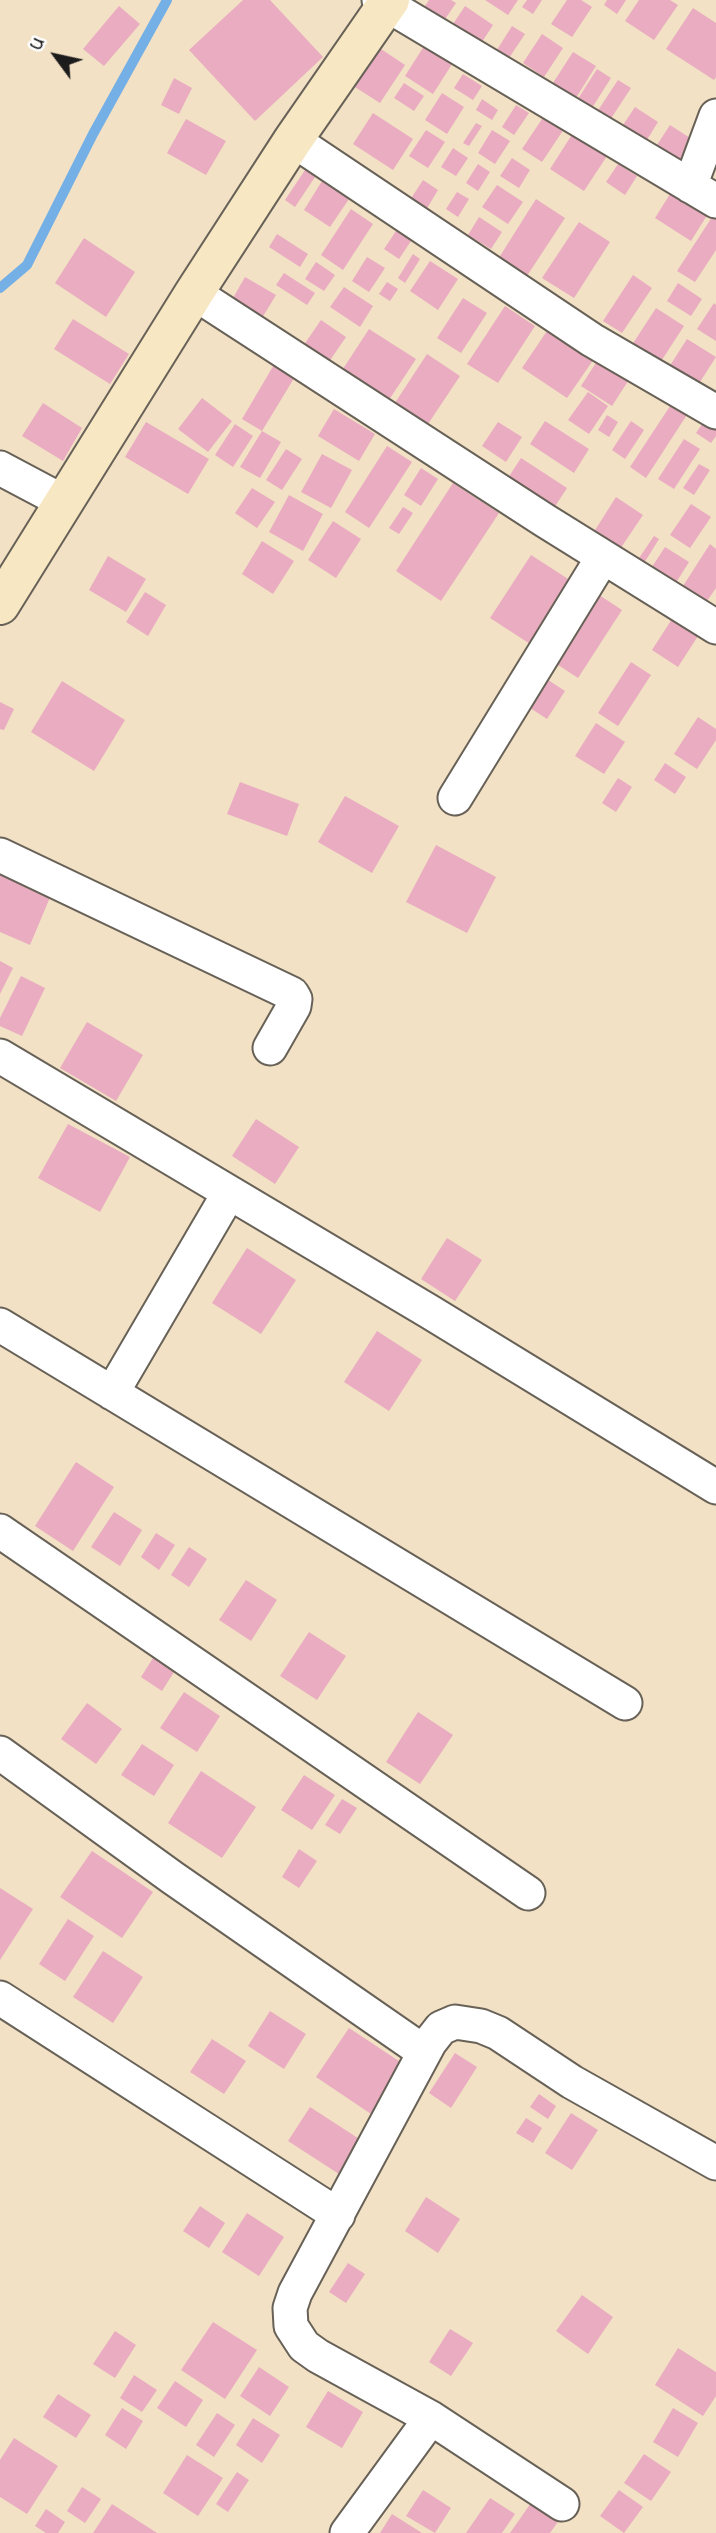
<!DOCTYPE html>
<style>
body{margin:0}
#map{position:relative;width:716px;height:2533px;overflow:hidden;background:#f2e1c5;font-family:"Indie Flower",sans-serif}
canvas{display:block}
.north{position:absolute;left:21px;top:21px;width:70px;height:70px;-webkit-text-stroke:5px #fff;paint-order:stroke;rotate:303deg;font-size:19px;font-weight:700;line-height:28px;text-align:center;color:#1c1c1c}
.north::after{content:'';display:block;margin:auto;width:24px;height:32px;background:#1c1c1c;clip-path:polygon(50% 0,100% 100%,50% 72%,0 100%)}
</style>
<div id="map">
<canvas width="716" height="2533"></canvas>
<div class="north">U</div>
</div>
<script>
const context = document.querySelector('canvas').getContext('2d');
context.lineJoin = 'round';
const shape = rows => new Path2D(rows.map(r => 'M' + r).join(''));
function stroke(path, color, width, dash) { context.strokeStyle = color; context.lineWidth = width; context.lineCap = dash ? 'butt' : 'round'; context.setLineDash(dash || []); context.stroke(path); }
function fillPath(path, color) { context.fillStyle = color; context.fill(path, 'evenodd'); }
stroke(shape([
 [0,288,27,265,93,134,167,0]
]), '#74afe5', 10);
fillPath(shape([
 [243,0,270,0,323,57,255,121,189,50],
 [429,0,451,0,456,3,441,25,421,12],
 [485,0,518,0,508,15],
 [527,0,542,0,533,14,522,7],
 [567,0,581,0,592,7,572,37,551,24],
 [607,0,626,0,617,14,604,5],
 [639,0,670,0,678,5,654,40,625,21],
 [119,6,140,24,104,66,83,49],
 [465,6,493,25,480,45,451,27],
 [693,8,716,23,716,77,714,80,666,49],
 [512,26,525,34,507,61,495,53],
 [542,34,563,48,544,77,523,63],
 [369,41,405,65,380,103,344,80],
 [426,43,454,61,433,94,405,76],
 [573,52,596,66,574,101,551,86],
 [597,69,611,78,590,111,576,102],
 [463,74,482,86,473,100,454,88],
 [174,78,192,88,179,114,161,105],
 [618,80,631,88,610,120,597,112],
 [404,83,424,96,414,111,394,98],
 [442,93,464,107,447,134,425,120],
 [482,99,498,110,492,120,476,110],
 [516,105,529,113,514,135,502,127],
 [635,107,658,122,645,143,621,128],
 [373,113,413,139,393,170,353,144],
 [546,113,566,126,542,162,522,149],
 [186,119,226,141,206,175,167,153],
 [476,123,482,126,469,146,463,143],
 [670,125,701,145,686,168,655,148],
 [426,130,445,142,428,168,409,156],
 [492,130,510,141,495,164,478,153],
 [573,133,607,156,584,191,550,169],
 [453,148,468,158,456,176,441,167],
 [512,158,530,170,519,188,500,176],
 [478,164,490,172,478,191,466,183],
 [618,164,637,176,625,195,606,182],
 [307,167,317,174,295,207,285,200],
 [423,180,438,190,426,210,410,200],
 [322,181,349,199,330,227,304,210],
 [497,185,523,202,508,224,482,207],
 [675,186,711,209,691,241,655,218],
 [457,192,469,199,458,217,446,209],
 [536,199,565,218,523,282,495,264],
 [351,209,373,224,343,270,321,255],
 [714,214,716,216,716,250,695,282,677,271],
 [479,217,502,232,491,249,468,235],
 [579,222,610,242,574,298,542,278],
 [400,225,415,235,399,259,384,249],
 [277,234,308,254,300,267,269,247],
 [84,238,135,272,106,317,55,283],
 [413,254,420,259,405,283,398,278],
 [367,257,385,268,369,292,352,281],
 [430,261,458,279,438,310,410,291],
 [316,262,335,275,324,291,305,279],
 [284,273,315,293,307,305,276,285],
 [633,275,652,288,622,333,603,321],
 [245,277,276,295,259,323,229,305],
 [387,282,398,289,390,301,379,294],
 [678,283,702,299,691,316,667,301],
 [344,287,373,306,360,327,330,307],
 [463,298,487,313,461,353,437,338],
 [714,303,716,305,716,341,697,329],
 [505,306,535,326,498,383,467,364],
 [656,308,684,326,656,369,628,351],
 [73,319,129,354,110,384,54,349],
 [321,320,346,337,322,372,297,355],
 [551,325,596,356,567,398,522,368],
 [369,329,416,359,385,406,339,375],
 [687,339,716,357,691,396,662,378],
 [427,354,460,376,422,433,389,412],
 [601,355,632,375,612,406,581,386],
 [275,363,296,375,262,431,242,419],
 [588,392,608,406,589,434,568,420],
 [676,397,692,407,646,478,630,467],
 [202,398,232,421,208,452,178,429],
 [43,403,82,428,63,461,22,436],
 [334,409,375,434,359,461,318,436],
 [709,414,716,419,716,436,711,443,696,433],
 [607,415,618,422,609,437,598,430],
 [545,421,589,449,574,473,530,444],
 [631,421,644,430,625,459,612,450],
 [146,422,209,459,188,494,125,457],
 [498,422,522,437,506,462,482,446],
 [235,424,253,436,233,467,215,455],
 [262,431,281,442,260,478,240,467],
 [684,439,700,449,674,489,658,479],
 [387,446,412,462,369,528,345,512],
 [286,449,302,459,282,490,266,480],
 [322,454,352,470,331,508,301,492],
 [521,458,567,488,554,508,508,478],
 [699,464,710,470,694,495,683,488],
 [421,468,438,479,421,506,404,495],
 [453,483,499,513,441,601,396,571],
 [252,488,275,502,257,528,235,513],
 [289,495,323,514,303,551,269,532],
 [616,497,643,515,616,555,590,538],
 [691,504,711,517,690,548,670,535],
 [403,507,413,513,399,534,389,528],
 [333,521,361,539,336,578,308,560],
 [654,536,659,539,641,568,635,564],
 [262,541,294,561,273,594,242,574],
 [710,544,716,549,716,588,705,604,681,589],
 [665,547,689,562,672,589,648,573],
 [531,555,582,588,541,651,490,618],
 [108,556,146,579,126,612,89,590],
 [593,591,622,610,578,678,549,659],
 [145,592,166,605,148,636,126,622],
 [672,619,698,636,678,667,652,650],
 [631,662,651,675,618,726,598,713],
 [539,674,565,691,547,719,521,702],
 [62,681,125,720,94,771,31,732],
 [0,702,14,709,4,730,0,729],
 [698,717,716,729,716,740,697,769,674,754],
 [596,723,625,742,604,774,575,756],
 [665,763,686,777,675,794,654,780],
 [618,778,632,787,616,812,602,803],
 [240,782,299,804,287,836,227,814],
 [345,796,399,826,372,873,318,842],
 [436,845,496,877,467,933,406,902],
 [0,873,51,895,30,945,0,932],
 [0,961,13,968,0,994],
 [21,976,45,988,22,1036,0,1026,0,1018],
 [87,1022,143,1055,116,1101,60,1068],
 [256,1119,299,1147,275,1184,232,1156],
 [68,1124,130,1157,100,1212,38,1178],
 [447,1238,482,1260,455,1301,421,1279],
 [247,1248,296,1280,261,1334,212,1303],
 [377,1331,422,1360,389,1411,344,1382],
 [76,1462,114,1487,73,1551,35,1526],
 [114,1512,142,1530,120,1566,91,1547],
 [156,1533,175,1545,159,1570,141,1557],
 [189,1547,207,1559,189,1587,171,1575],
 [246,1580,277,1600,251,1641,219,1620],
 [309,1632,346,1656,317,1700,280,1676],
 [160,1647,181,1661,162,1691,141,1677],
 [184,1692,220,1716,197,1752,160,1728],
 [87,1703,122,1729,96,1764,61,1739],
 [418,1712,453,1735,420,1784,386,1762],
 [142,1744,174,1765,154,1796,121,1775],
 [201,1771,256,1807,222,1858,168,1823],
 [304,1775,335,1795,312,1830,281,1810],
 [342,1799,357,1808,340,1834,325,1825],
 [299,1849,317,1861,299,1888,282,1877],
 [92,1851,153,1892,122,1938,60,1897],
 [0,1888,33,1909,0,1960],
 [68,1919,94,1936,65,1981,39,1964],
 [103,1951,143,1977,113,2023,73,1997],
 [270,2011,306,2034,284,2069,248,2046],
 [349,2028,405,2065,371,2114,316,2077],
 [212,2039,246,2061,224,2094,190,2072],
 [455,2053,477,2067,451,2108,429,2093],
 [539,2094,556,2106,548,2119,530,2107],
 [310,2107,364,2142,342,2176,288,2141],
 [571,2113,598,2130,572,2170,545,2153],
 [526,2118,542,2128,533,2143,516,2133],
 [426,2197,460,2219,438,2253,405,2231],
 [200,2206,225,2223,209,2248,183,2231],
 [247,2213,284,2237,259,2276,222,2252],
 [348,2263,365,2274,346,2303,329,2292],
 [582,2295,613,2317,588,2354,556,2331],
 [213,2322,257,2350,225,2399,181,2370],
 [450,2329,473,2343,451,2376,429,2362],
 [115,2331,136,2345,115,2378,93,2364],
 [678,2348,716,2372,716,2396,703,2416,655,2385],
 [259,2367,289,2387,270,2416,240,2396],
 [134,2375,157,2390,142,2412,120,2398],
 [175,2381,203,2400,186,2427,157,2408],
 [328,2391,363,2412,342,2448,306,2427],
 [58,2394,91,2415,76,2438,43,2417],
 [122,2408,143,2421,126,2449,105,2435],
 [673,2408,698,2423,678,2457,653,2442],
 [217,2413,235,2425,214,2457,196,2445],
 [253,2418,280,2435,262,2463,236,2445],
 [14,2438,58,2466,27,2514,0,2497,0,2460],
 [644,2454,671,2472,651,2501,624,2483],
 [187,2455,223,2478,198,2516,163,2493],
 [237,2472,249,2480,228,2512,216,2504],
 [82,2487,101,2499,85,2523,67,2511],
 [423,2490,451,2508,435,2533,406,2516],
 [619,2490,643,2507,624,2533,600,2516],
 [490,2498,515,2514,502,2533,466,2533],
 [533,2500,560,2519,550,2533,510,2533],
 [112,2504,157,2533,93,2533],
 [46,2509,65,2522,58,2533,46,2533,35,2526],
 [392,2514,422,2533,380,2533]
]), '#e9acc0');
const street = shape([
 [379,0,716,201],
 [293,140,592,340,716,412],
 [690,186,716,116],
 [194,293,544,520,716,627],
 [0,468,64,502],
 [455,798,603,557],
 [0,855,292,994,295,999,294,1006,270,1048],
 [0,1056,430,1312,716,1487],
 [0,1325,625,1703],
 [112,1393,229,1193],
 [0,1531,528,1893],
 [0,1753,173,1878,424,2052],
 [0,1998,338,2215],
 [562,2504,431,2418,318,2356,304,2346,291,2326,290,2308,295,2293,430,2042,441,2028,455,2022,481,2026,498,2033,572,2082,716,2163],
 [347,2533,431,2418]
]);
const secondary = shape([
 [0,605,194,293,293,140,390,0]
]);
stroke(street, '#676157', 37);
stroke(secondary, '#676157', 42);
stroke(street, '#fff', 33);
stroke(secondary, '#f8e7c3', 38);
</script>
